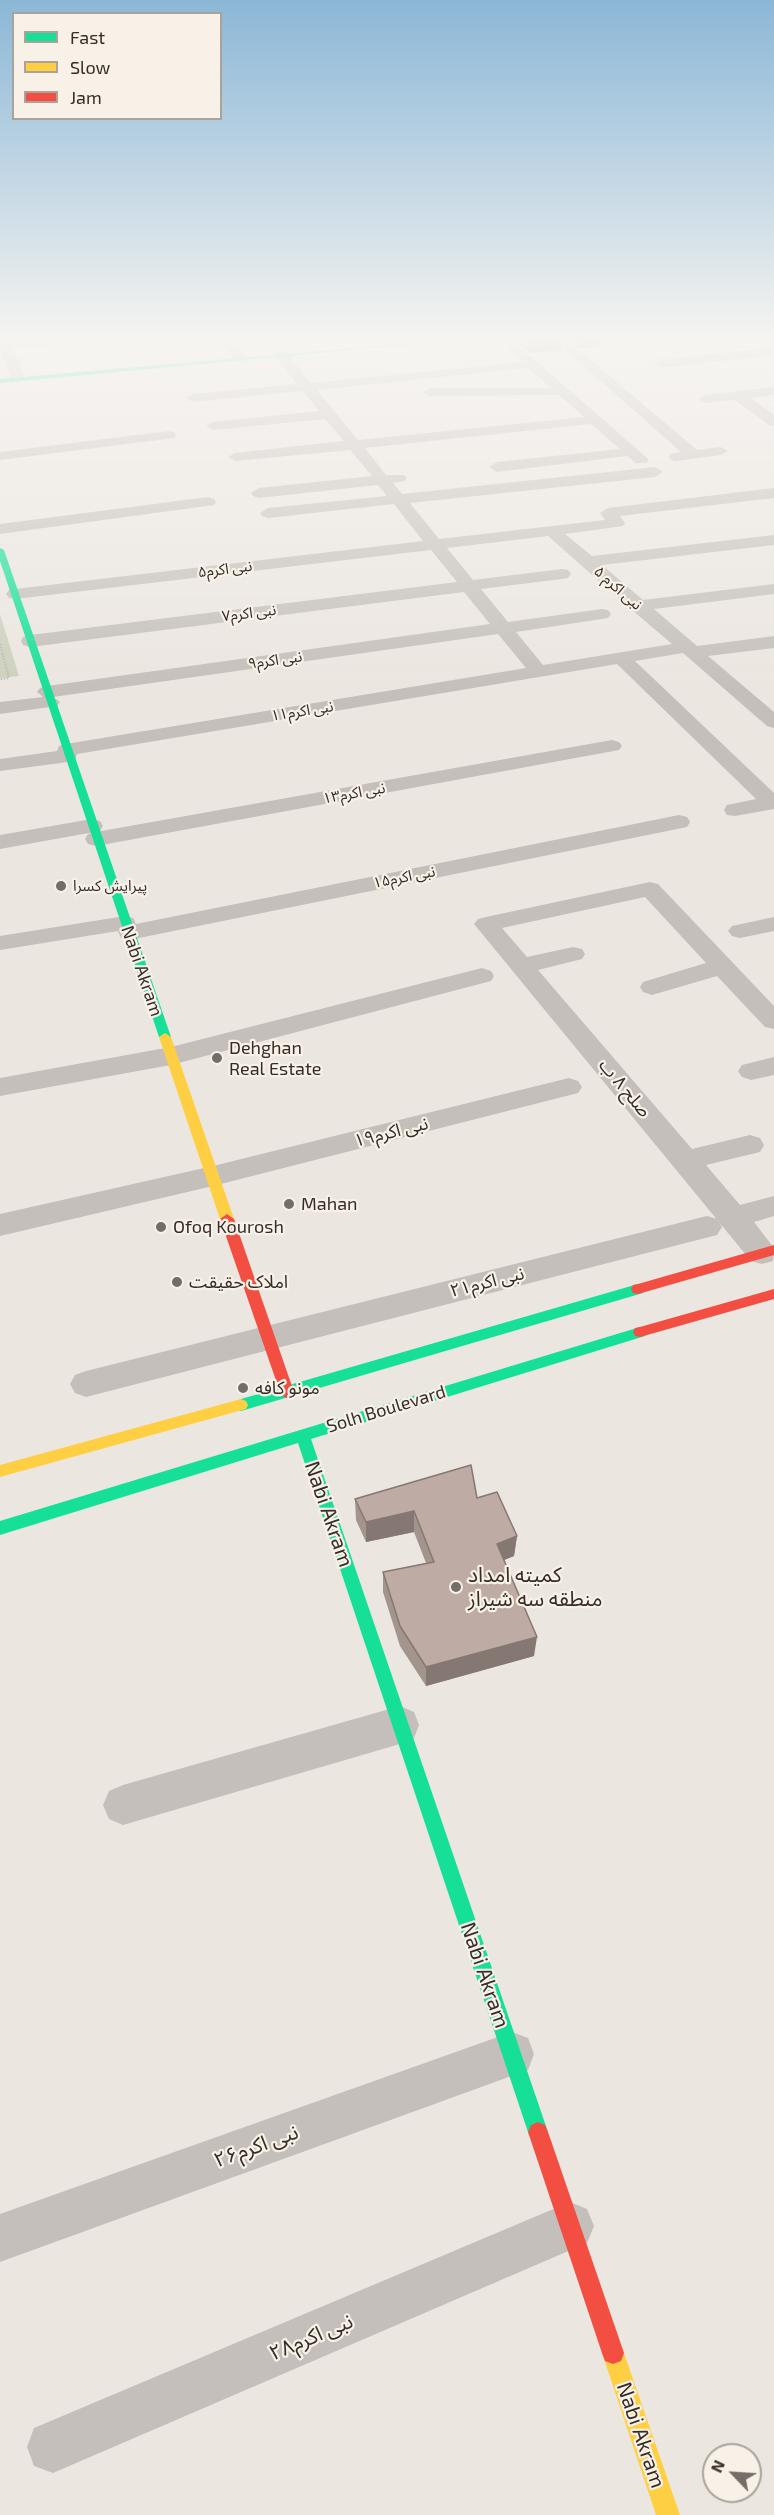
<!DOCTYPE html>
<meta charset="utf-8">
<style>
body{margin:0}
#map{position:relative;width:774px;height:2515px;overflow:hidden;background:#ece6e0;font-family:"Exo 2",sans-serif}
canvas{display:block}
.legend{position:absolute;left:12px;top:12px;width:210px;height:108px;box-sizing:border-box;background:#f8f1e8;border:2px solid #aaa29b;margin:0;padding:8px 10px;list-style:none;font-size:18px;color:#352c28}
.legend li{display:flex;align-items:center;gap:12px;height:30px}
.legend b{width:30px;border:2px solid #aaa29b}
.north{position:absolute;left:702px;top:2443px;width:60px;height:60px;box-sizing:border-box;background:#f8f1e8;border:2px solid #aaa29b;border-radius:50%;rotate:295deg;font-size:16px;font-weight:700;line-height:24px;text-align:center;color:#352c28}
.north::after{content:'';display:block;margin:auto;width:21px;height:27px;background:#756d68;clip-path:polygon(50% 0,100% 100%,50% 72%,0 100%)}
</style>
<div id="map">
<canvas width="774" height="2515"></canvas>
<ul class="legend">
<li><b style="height:8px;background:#16e098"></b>Fast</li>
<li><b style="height:8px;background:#ffcf43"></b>Slow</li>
<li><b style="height:8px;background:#f24e42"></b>Jam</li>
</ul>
<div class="north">N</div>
</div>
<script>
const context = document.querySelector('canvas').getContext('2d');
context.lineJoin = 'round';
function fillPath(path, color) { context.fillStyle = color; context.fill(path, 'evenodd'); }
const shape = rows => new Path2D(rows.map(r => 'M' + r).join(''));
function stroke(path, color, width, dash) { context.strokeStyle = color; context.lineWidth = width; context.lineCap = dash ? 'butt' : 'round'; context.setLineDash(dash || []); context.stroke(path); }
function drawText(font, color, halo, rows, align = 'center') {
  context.font = font + ' "Exo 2","Noto Sans Arabic",sans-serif'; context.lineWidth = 4.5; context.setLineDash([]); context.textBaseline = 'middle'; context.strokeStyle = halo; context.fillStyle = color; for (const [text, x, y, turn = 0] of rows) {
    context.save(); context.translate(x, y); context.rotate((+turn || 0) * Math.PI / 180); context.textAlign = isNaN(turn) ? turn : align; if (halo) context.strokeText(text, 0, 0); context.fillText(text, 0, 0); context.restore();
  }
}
fillPath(shape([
 [0,614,19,676,0,678]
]), '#ccd0bb');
stroke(shape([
 [0,644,9,678,0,679]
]), '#bdb7b2', 2, [1.5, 1.5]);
fillPath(shape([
 [0,340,10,341,78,340,72,344,13,348,25,379,18,383,11,379,0,349,0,340],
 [221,340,233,340,247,358,245,361,235,361,221,340],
 [499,340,512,340,646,457,649,460,646,463,636,463,627,456,497,472,489,467,497,462,620,449,591,424,365,448,386,475,404,475,407,478,404,481,393,483,402,494,655,467,663,472,655,477,410,503,439,539,605,520,600,513,608,508,774,488,774,498,620,516,625,523,623,526,565,534,592,556,774,535,774,545,602,565,643,600,774,584,774,594,654,609,697,646,774,636,774,648,708,656,774,712,774,728,767,726,683,653,635,661,774,793,774,809,735,816,727,815,724,810,727,805,756,799,617,664,77,754,75,760,68,762,0,771,0,759,57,751,59,746,66,744,526,668,498,634,53,697,60,702,57,706,0,714,0,702,43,697,37,692,40,688,47,686,490,624,464,592,30,647,23,645,21,641,23,637,30,635,457,582,431,550,15,599,9,598,6,594,9,590,15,589,423,541,394,504,268,518,262,516,260,513,268,508,387,496,378,485,259,498,253,496,251,493,259,488,372,476,350,450,235,461,228,457,235,453,344,441,325,419,213,430,206,426,213,422,319,411,303,391,193,402,186,398,193,394,297,384,274,355,281,351,286,352,311,383,522,362,499,340],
 [528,368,551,388,430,388,423,392,430,396,559,395,584,417,358,440,317,390,528,368],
 [548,536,632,610,672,644,543,665,516,632,602,619,608,618,611,614,608,610,602,609,508,622,481,589,562,579,568,578,571,574,568,570,562,569,473,580,447,548,548,536],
 [554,340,567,340,697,450,721,447,728,451,721,455,676,461,671,460,669,457,671,454,681,452,554,340],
 [774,347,774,355,660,368,653,364,660,360,774,347],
 [774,387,774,395,751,398,774,415,774,426,769,425,735,400,705,403,698,399,705,395,774,387],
 [169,431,174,432,176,435,174,438,0,460,0,452,169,431],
 [208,497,214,499,216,502,214,505,0,534,0,524,208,497],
 [612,740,619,742,622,746,619,750,96,846,88,844,85,839,88,834,96,832,612,740],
 [679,815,687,817,690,822,687,827,129,940,121,938,118,931,0,950,0,936,125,916,133,918,136,924,679,815],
 [92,819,100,821,103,826,100,831,0,849,0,835,92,819],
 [650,882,658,884,774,1006,774,1029,765,1027,717,976,652,995,643,992,640,987,643,982,706,963,645,897,502,928,527,957,573,947,582,949,585,954,582,959,538,970,692,1149,750,1135,760,1138,764,1145,760,1152,706,1165,740,1205,774,1196,774,1216,754,1222,774,1248,773,1261,762,1264,751,1261,474,924,478,919,486,917,650,882],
 [774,917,774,931,740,938,732,936,728,931,732,926,774,917],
 [482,968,491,971,494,976,491,981,171,1065,0,1096,0,1078,171,1047,482,968],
 [774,1057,774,1075,751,1080,742,1077,738,1071,742,1065,774,1057],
 [569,1078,578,1081,582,1087,578,1093,213,1186,0,1236,0,1214,213,1166,569,1078],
 [707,1216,717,1219,722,1227,717,1235,86,1397,75,1393,70,1384,75,1375,86,1371,707,1216],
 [400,1706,414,1712,419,1725,414,1738,400,1744,123,1825,109,1819,103,1805,109,1791,123,1785,400,1706],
 [512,2032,528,2038,534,2054,528,2070,0,2262,0,2214,512,2032],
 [570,2202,587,2209,594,2226,587,2243,53,2473,34,2466,27,2447,34,2428,570,2202]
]), '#c4bfba');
fillPath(shape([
 [443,340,460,340,0,383,0,379,443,340],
 [0,548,4,550,171,1037,169,1040,165,1041,159,1037,0,561,0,548],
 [638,1284,643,1285,645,1289,643,1293,241,1411,236,1409,234,1405,236,1401,241,1399,638,1284],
 [640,1327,645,1328,647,1332,645,1336,311,1439,548,2132,545,2139,538,2142,531,2139,528,2132,298,1443,0,1535,0,1521,640,1327]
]), '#16e098');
fillPath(shape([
 [165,1033,171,1037,234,1219,232,1222,227,1224,220,1219,159,1037,165,1033],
 [241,1399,246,1401,248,1405,246,1409,0,1477,0,1465,241,1399],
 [613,2342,621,2345,624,2353,680,2515,656,2515,602,2353,605,2345,613,2342]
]), '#ffcf43');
fillPath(shape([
 [227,1214,234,1219,294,1392,292,1396,287,1398,282,1396,280,1392,220,1219,227,1214],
 [774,1245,774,1255,638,1294,633,1293,631,1289,633,1285,638,1284,774,1245],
 [774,1289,774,1299,640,1337,635,1336,633,1332,635,1328,640,1327,774,1289],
 [538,2122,545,2125,548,2132,624,2353,621,2361,613,2364,605,2361,602,2353,528,2132,531,2125,538,2122]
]), '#f24e42');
fillPath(shape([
 [514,340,562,340,561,350,530,353],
 [570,340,600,340,599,346,580,348],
 [477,1498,517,1536,514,1556,504,1560,534,1656,426,1686,400,1646,383,1592,383,1572,426,1563,414,1532,366,1542,356,1520,355,1499]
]), '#a3948d');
fillPath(shape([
 [531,340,562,340,561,350,530,353],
 [580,340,600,340,599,346,580,348],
 [414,1511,414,1532,366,1542,366,1522],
 [517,1536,514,1556,494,1564,497,1544],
 [537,1637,534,1656,426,1686,426,1667]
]), '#857873');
const building = shape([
 [471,1465,477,1498,497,1492,517,1536,497,1544,537,1637,426,1667,400,1626,383,1572,434,1562,414,1511,366,1522,355,1499,471,1465]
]);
fillPath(building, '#beaca4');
stroke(building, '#857873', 1.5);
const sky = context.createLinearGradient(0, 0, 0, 692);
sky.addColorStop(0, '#8bb7d6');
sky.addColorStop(0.49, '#f6f4f1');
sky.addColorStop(1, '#f6f4f100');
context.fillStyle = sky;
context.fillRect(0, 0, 774, 692);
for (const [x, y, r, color] of [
 [61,886,6,"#756d68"],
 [217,1058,6,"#756d68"],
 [289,1204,6,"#756d68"],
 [161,1227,6,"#756d68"],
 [177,1282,6,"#756d68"],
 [243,1388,6,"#756d68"],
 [456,1587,6,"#756d68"]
]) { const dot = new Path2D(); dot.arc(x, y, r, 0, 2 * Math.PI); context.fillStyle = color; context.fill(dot); stroke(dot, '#f8f1e8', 2); }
drawText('15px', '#352c28', '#f8f1e8', [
 ["نبی اکرم۵",225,569,-7],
 ["نبی اکرم ۵",618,588,41],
 ["نبی اکرم۷",249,613,-7],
 ["نبی اکرم۹",275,660,-8],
 ["نبی اکرم۱۱",302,711,-9],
 ["نبی اکرم۱۳",354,793,-10],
 ["نبی اکرم۱۵",404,877,-11]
]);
drawText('15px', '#352c28', '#f8f1e8', [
 ["پیرایش کسرا",73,886]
], 'left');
drawText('18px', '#352c28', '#f8f1e8', [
 ["Nabi Akram",142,971,71],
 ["صلح ۸ ب",625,1088,50],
 ["نبی اکرم۱۹",391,1132,-14],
 ["نبی اکرم۲۱",487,1282,-14],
 ["Solh Boulevard",386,1409,-17]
]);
drawText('18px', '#352c28', '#f8f1e8', [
 ["Dehghan",229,1048],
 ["Real Estate",229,1069],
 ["Mahan",301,1204],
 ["Ofoq Kourosh",173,1227],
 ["املاک حقیقت",189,1282],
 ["مونو کافه",255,1388]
], 'left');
drawText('21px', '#352c28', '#f8f1e8', [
 ["Nabi Akram",329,1514,71],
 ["Nabi Akram",485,1975,71],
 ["نبی اکرم۲۶",256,2146,-20],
 ["نبی اکرم۲۸",311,2337,-23],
 ["Nabi Akram",641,2435,71]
]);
drawText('21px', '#352c28', '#f8f1e8', [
 ["کمیته امداد",468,1575],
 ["منطقه سه شیراز",468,1599]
], 'left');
</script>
